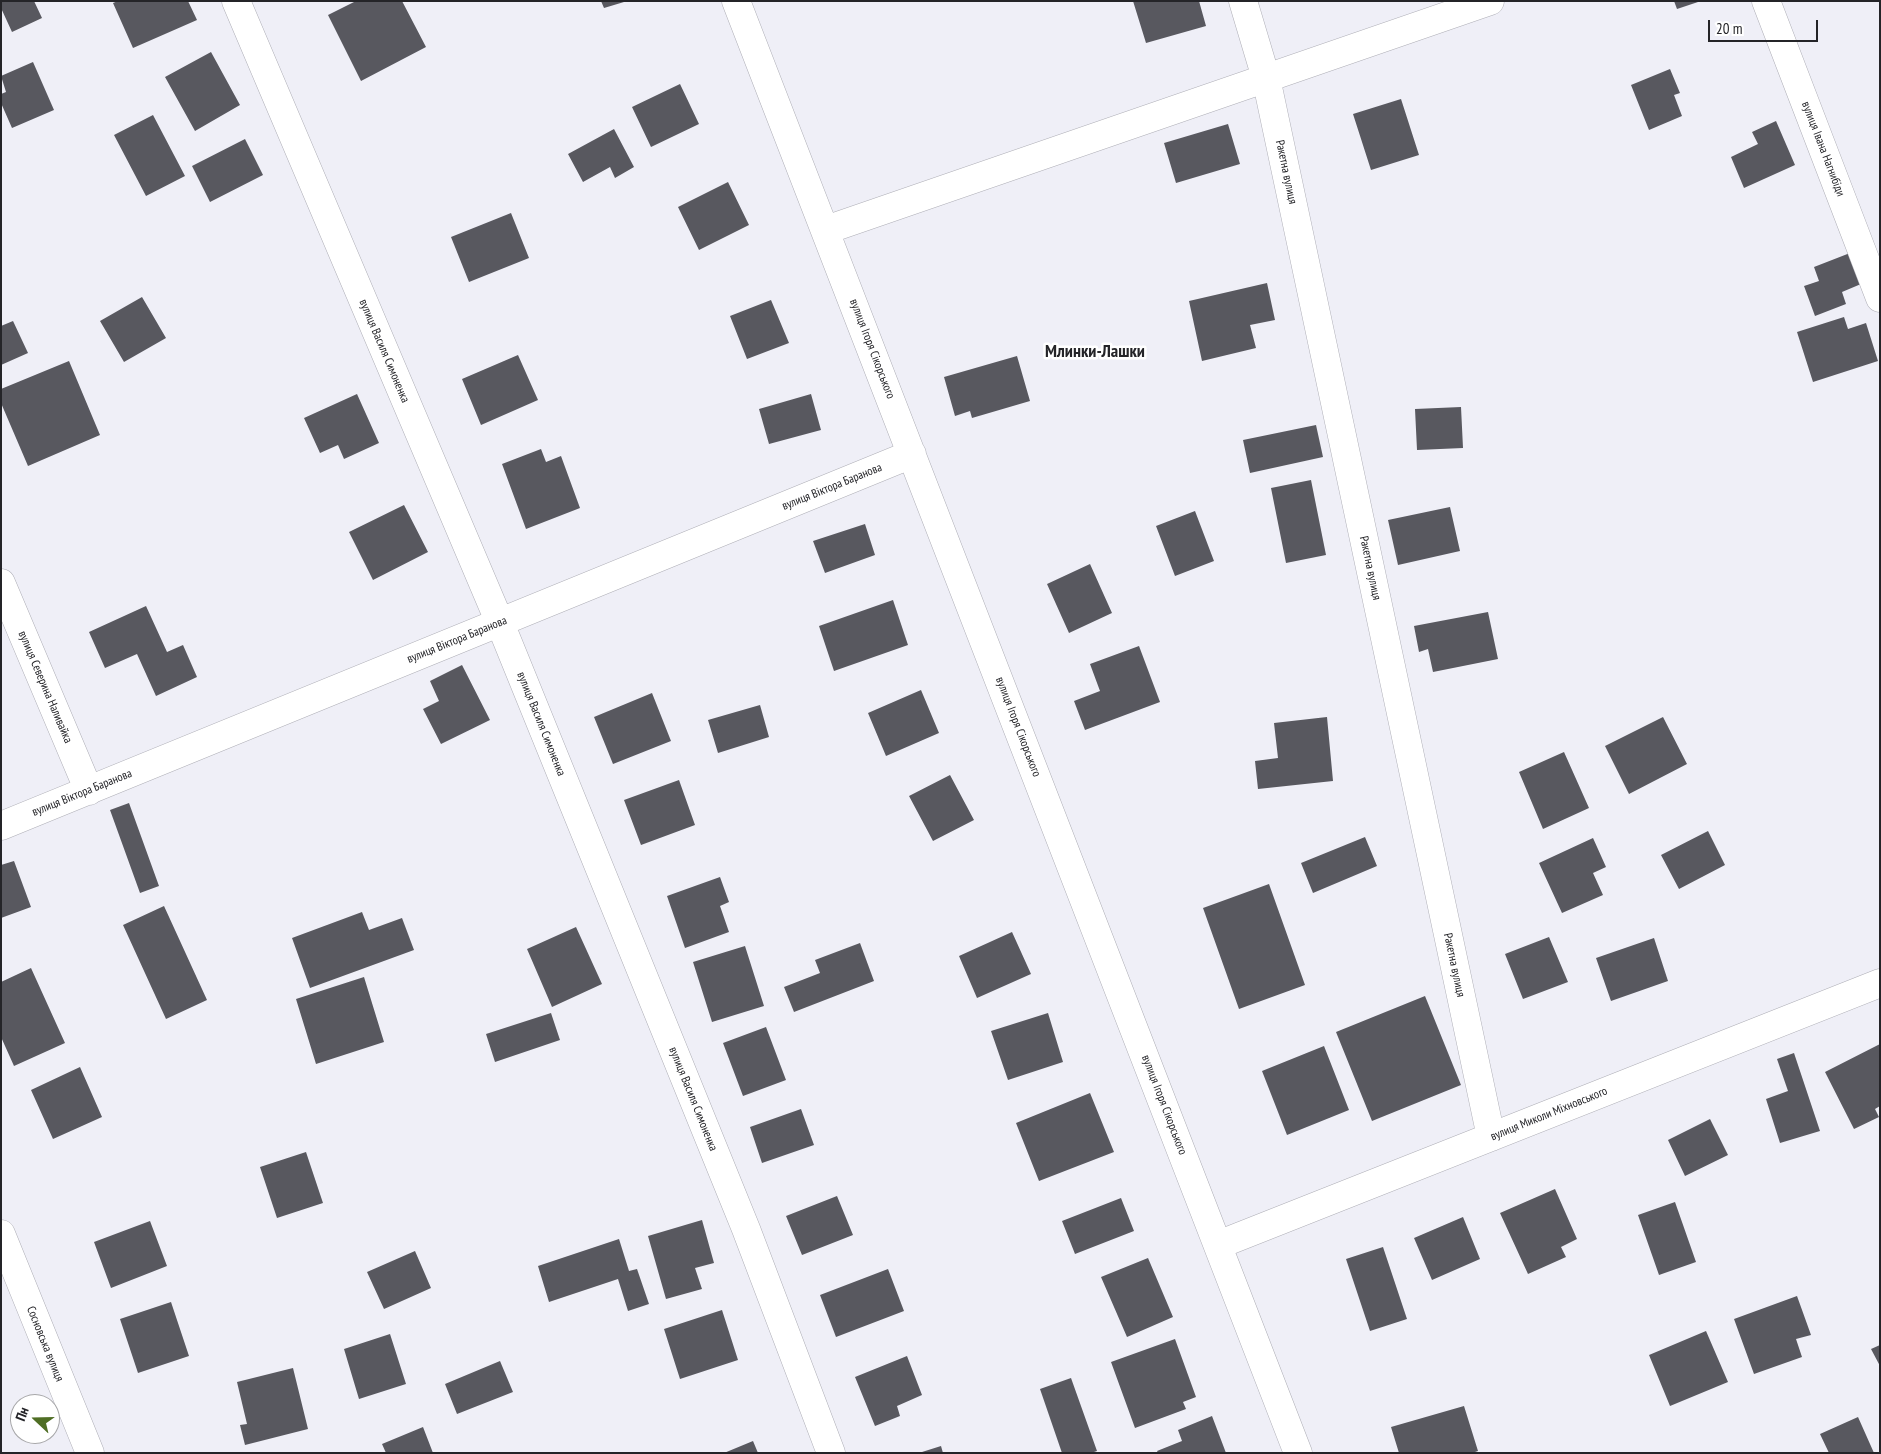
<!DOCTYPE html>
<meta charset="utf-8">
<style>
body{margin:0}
#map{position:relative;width:1881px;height:1454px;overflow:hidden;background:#efeff7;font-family:"PT Sans Narrow",sans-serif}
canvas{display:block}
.frame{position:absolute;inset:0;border:2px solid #242428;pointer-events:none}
.north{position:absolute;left:10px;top:1394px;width:50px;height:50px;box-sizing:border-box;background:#fff;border:1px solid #a7a7a9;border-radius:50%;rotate:291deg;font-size:14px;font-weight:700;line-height:20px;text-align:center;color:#242428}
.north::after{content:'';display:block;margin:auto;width:18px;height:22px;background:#4f6e24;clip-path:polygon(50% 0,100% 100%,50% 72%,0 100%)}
.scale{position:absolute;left:1708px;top:20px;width:110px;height:22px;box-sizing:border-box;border:2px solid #242428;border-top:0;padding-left:6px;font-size:15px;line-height:18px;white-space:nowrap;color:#242428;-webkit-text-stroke:4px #fff;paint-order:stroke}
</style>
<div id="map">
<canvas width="1881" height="1454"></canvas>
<div class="frame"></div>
<div class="north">Пн</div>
<div class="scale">20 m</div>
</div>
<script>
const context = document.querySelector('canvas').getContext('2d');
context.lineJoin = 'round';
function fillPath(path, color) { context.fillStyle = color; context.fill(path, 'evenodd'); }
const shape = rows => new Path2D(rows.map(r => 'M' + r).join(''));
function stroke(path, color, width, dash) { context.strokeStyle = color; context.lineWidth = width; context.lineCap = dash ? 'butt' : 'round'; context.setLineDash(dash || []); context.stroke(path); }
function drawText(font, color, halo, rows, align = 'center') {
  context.font = font + ' "PT Sans Narrow",sans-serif'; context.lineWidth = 5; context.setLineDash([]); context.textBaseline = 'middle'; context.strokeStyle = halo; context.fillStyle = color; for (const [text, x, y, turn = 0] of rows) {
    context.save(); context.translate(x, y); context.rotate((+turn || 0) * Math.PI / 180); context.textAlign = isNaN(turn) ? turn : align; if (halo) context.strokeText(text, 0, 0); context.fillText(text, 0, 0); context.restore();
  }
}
fillPath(shape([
 [1,1,34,1,42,18,12,32,1,8],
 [118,1,188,1,197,20,133,48,113,3],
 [356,1,402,1,426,47,361,81,328,15],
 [601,1,624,1,624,2,604,8],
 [1133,1,1199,1,1206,26,1146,43],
 [1674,1,1698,1,1698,2,1677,9],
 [211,52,240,105,195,131,165,77],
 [33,62,54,110,12,128,1,103,1,94,6,92,1,76],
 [1670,69,1680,93,1674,95,1682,116,1649,130,1631,85],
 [680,84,699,124,651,147,632,107],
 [1401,99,1419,155,1371,170,1353,114],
 [153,115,185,176,146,196,114,135],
 [1776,121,1795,165,1744,188,1731,157,1758,144,1752,132],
 [1228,124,1240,164,1176,183,1164,143],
 [614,129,634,167,615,178,610,167,583,182,568,154],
 [245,139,263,175,210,202,192,166],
 [728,182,749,225,699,250,678,207],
 [511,213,529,258,469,282,451,237],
 [1850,253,1861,284,1842,292,1846,304,1815,316,1804,286,1819,281,1814,267],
 [1267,283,1275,320,1250,325,1256,348,1202,361,1189,301],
 [142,297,166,338,124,362,100,321],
 [771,300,789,343,747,359,730,316],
 [1844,317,1848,329,1866,323,1878,361,1813,382,1797,332],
 [13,321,28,353,1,365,1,326],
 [518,355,538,400,481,425,462,379],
 [1017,356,1030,401,972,418,970,411,955,416,944,377],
 [69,361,100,435,28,466,1,403,1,389],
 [357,394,379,443,344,459,338,445,320,453,304,418],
 [811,394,821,430,769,444,759,409],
 [1461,407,1463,448,1417,450,1415,409],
 [1316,425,1323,457,1250,473,1243,440],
 [541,449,546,462,561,456,580,508,526,529,502,464],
 [1311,480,1326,555,1286,563,1271,488],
 [404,505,428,552,373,580,349,532],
 [1450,507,1460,551,1398,565,1388,520],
 [1195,511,1214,561,1175,576,1156,526],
 [865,524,875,555,825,573,813,541],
 [1090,564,1112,613,1069,633,1047,584],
 [893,600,908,645,834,671,819,626],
 [146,606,167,652,183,645,197,677,156,696,137,654,105,668,89,632],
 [1488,612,1498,659,1433,672,1428,649,1419,652,1414,626],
 [1139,646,1160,702,1085,730,1074,701,1100,691,1090,664],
 [462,665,490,720,441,744,423,709,439,701,430,681],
 [921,690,939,733,886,756,868,713],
 [652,693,671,741,613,764,594,717],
 [760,705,769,737,718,753,708,720],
 [1327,717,1333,781,1258,789,1255,761,1278,758,1274,723],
 [1663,717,1687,764,1629,794,1605,746],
 [1564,752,1589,808,1543,829,1519,772],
 [950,775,974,820,933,841,909,796],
 [679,780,695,825,641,845,624,800],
 [129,803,159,886,140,893,110,810],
 [1708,831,1725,865,1679,889,1661,855],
 [1365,837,1377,866,1313,893,1301,863],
 [1593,838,1606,867,1593,873,1603,895,1562,913,1539,863],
 [14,861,31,907,1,918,1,865],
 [720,877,729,902,720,906,729,932,685,948,667,896],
 [1269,884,1305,985,1239,1009,1203,908],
 [164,906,207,1000,166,1019,123,925],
 [362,912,369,930,402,918,414,950,310,988,292,938],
 [576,927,602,984,552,1007,527,949],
 [1012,932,1031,974,977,998,959,956],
 [1549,937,1568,982,1523,999,1505,954],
 [1654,938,1668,981,1611,1001,1596,958],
 [860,943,874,981,794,1012,784,987,820,973,815,960],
 [745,946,764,1006,712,1022,693,962],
 [31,968,65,1043,14,1066,1,1037,1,982],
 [364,977,384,1042,316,1064,296,999],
 [1425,996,1461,1085,1372,1121,1336,1032],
 [551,1013,560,1040,495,1062,486,1034],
 [1048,1013,1063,1062,1008,1080,991,1031],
 [766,1027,786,1080,743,1096,723,1043],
 [1880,1044,1880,1106,1875,1109,1879,1117,1854,1129,1825,1072],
 [1324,1046,1349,1110,1287,1135,1262,1071],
 [1794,1053,1820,1131,1780,1143,1766,1099,1788,1091,1777,1059],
 [80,1067,102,1117,53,1139,31,1090],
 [1090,1093,1114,1152,1039,1181,1016,1123],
 [801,1109,814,1145,762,1163,750,1127],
 [1710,1119,1728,1155,1685,1176,1668,1140],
 [306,1152,323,1203,277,1218,260,1167],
 [1555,1189,1577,1239,1561,1247,1566,1257,1528,1274,1500,1213],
 [837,1196,853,1235,802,1255,786,1216],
 [1121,1198,1134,1231,1075,1254,1062,1221],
 [1675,1202,1696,1262,1659,1275,1638,1215],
 [1463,1217,1480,1259,1432,1280,1414,1238],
 [702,1220,714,1263,695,1268,702,1289,666,1299,648,1236],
 [150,1221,167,1266,111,1288,94,1242],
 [619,1239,629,1271,637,1269,649,1304,628,1311,618,1279,549,1302,538,1266],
 [1383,1247,1407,1319,1370,1331,1346,1259],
 [415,1251,431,1288,384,1309,367,1272],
 [1148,1258,1173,1317,1127,1337,1101,1277],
 [888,1269,904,1311,836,1337,820,1295],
 [1797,1296,1811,1335,1796,1339,1802,1357,1754,1374,1734,1319],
 [171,1302,189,1356,138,1373,120,1319],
 [722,1310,738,1360,680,1379,664,1329],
 [1706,1331,1728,1382,1670,1406,1649,1355],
 [390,1334,406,1384,359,1399,344,1349],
 [1175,1339,1196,1397,1183,1402,1186,1409,1135,1428,1111,1362],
 [1880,1345,1880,1366,1871,1349],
 [907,1356,922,1395,897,1406,900,1416,875,1426,855,1377],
 [500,1361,513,1392,457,1414,445,1384],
 [293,1368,308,1429,245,1445,240,1425,247,1424,237,1382],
 [1071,1378,1097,1451,1091,1453,1062,1453,1040,1389],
 [1464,1406,1478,1451,1472,1453,1399,1453,1391,1427],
 [1212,1416,1226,1453,1158,1453,1157,1451,1182,1441,1178,1430],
 [1858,1417,1874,1453,1829,1453,1820,1434],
 [423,1427,433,1453,386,1453,382,1444],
 [753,1441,758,1453,724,1453],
 [941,1446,943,1453,922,1453,922,1452]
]), '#58585f');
const street = shape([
 [236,1,500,623,746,1229,831,1453],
 [736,1,1298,1453],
 [1243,1,1266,78,1491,1137],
 [1766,1,1880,298],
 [826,230,1490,1],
 [1,583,89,791],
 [1,826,912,454],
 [1,1234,90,1453],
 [1218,1245,1880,983]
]);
stroke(street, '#aeaeb6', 29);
stroke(street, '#fff', 28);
drawText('12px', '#242428', '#fff', [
 ["вулиця Івана Нагнибіди",1823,149,69],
 ["Ракетна вулиця",1286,172,78],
 ["вулиця Ігоря Сікорського",872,349,69],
 ["вулиця Василя Симоненка",384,351,67],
 ["вулиця Віктора Баранова",832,487,-22],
 ["Ракетна вулиця",1370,568,78],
 ["вулиця Віктора Баранова",457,640,-22],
 ["вулиця Северина Наливайка",45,687,67],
 ["вулиця Василя Симоненка",541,724,68],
 ["вулиця Ігоря Сікорського",1018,727,69],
 ["вулиця Віктора Баранова",82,793,-22],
 ["Ракетна вулиця",1454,965,78],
 ["вулиця Василя Симоненка",693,1099,68],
 ["вулиця Ігоря Сікорського",1164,1105,69],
 ["вулиця Миколи Міхновського",1549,1114,-22],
 ["Сосновська вулиця",45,1344,68]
]);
drawText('bold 18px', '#242428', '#fff', [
 ["Млинки-Лашки",1095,352]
]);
</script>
